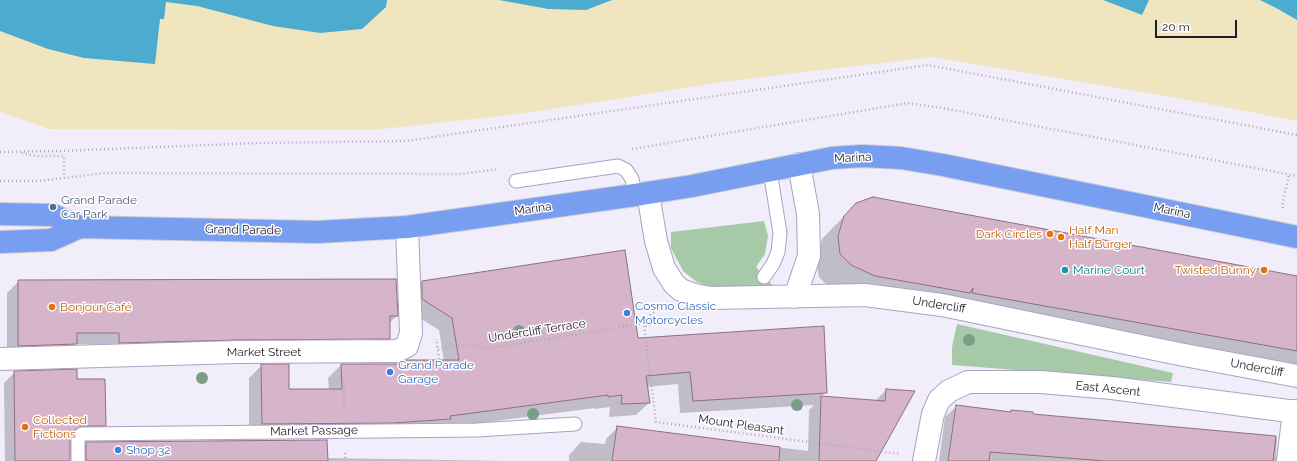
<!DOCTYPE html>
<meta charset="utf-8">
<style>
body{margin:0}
#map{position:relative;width:1297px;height:461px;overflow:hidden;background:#f1edfa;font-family:Raleway,sans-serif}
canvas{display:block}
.scale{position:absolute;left:1155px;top:20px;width:82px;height:18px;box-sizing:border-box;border:2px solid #211d29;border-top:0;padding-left:5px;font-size:12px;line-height:14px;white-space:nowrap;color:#211d29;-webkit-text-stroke:3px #fff;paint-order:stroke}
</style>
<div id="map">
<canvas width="1297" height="461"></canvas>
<div class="scale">20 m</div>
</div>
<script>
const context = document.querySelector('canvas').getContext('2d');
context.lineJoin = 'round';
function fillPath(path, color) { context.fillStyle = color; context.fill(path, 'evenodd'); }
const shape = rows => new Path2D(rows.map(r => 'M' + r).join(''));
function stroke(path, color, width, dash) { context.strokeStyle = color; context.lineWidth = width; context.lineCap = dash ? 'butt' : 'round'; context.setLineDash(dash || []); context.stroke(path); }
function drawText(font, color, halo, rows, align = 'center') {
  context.font = font + ' Raleway,sans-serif'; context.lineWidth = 3; context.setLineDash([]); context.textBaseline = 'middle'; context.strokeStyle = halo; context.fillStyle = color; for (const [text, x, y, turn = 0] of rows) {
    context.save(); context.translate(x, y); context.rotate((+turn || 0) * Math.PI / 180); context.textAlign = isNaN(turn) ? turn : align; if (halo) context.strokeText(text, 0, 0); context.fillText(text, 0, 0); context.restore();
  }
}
fillPath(shape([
 [764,221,768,236,765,254,756,267,773,286,710,287,697,282,683,271,671,248,671,232],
 [957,324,1173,373,1171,382,952,365,952,347]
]), '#a6caa8');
fillPath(shape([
 [0,0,1297,0,1297,121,1172,97,932,57,729,81,527,113,374,130,49,129,0,112]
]), '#efe6c0');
fillPath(shape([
 [0,0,387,0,386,7,362,29,320,33,273,26,197,6,166,2,164,19,160,19,155,64,84,58,48,49,0,31],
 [499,0,612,0,586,10,548,9],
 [1103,0,1149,0,1142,15],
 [1260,0,1297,0,1297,20,1278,9]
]), '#4cabcf');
fillPath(shape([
 [856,204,1297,277,1297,377,829,287,819,277,816,259,822,239],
 [395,280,397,316,389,323,390,338,378,350,108,354,108,344,76,344,64,356,7,357,7,293,19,281],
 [422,282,637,339,826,392,821,397,875,401,886,390,913,392,865,461,569,461,569,455,581,442,605,444,606,439,618,427,808,451,809,410,814,405,680,413,678,384,647,387,649,403,636,415,609,417,610,407,595,409,595,408,441,428,249,437,249,378,262,365,288,390,329,390,328,378,341,365,397,364,444,361,439,330,410,312,409,295],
 [15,372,76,380,105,425,94,436,69,437,69,461,5,461,4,383],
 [957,406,1009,413,1011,411,1032,415,1277,437,1276,461,939,461,945,417],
 [86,443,326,458,509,461,74,461,74,455]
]), '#0003');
const building = shape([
 [873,197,1297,276,1297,351,972,293,973,288,970,293,875,276,851,265,840,254,838,236,844,216,856,203,873,197],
 [625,250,638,338,824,326,827,393,693,401,690,372,646,376,650,403,621,404,622,395,608,397,608,395,450,416,451,419,393,423,262,424,261,364,289,364,289,389,342,389,341,364,397,364,407,360,459,360,452,318,422,299,422,281,625,250],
 [396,279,398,316,390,316,390,339,238,340,119,343,119,333,77,333,77,344,18,346,18,280,396,279],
 [77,369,77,379,105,379,106,426,82,426,73,431,70,437,70,461,15,461,14,371,77,369],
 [886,389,915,391,876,461,819,461,821,396,885,401,886,389],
 [956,405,1011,412,1011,410,1033,412,1033,414,1276,436,1273,461,1105,461,990,452,989,461,948,461,956,405],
 [617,426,780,447,779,461,612,461,617,426],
 [327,440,328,461,86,461,86,442,327,440]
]);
fillPath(building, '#d6b5ca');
stroke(building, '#8d6f82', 1);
const service = shape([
 [516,181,618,166,626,170,632,179,635,195],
 [764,277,773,264,778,252,780,233,770,171],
 [78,461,78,437,82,434,477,430,575,424]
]);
const minor = shape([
 [648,193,656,241,664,268,674,284,681,290,695,295,711,298,865,295,942,305,1179,354,1297,376],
 [795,297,809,256,808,214,799,164],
 [0,359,238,352,397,351,407,346,411,333,407,227],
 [924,461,933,414,939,400,949,391,968,382,1041,382,1112,388,1297,412],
 [1288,461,1294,411]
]);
const trunk = shape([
 [0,214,53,215,80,227,317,232,407,227,635,195,692,186,832,158,862,156,901,158,943,165,1297,237],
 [0,242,51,240,80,227]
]);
stroke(service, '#aba2c2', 15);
stroke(minor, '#aba2c2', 24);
stroke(trunk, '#cecdd0', 24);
stroke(shape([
 [632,149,908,103,942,108,1297,176],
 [0,152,60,151,257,143,406,141,928,65,1297,135],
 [22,153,36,156,64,156,64,178],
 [0,181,39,181,105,173,460,174,499,169],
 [1283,208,1282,206,1289,174],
 [644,326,656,422,901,454],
 [438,349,469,344,484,349,640,324,643,324,644,326,651,325,649,316,662,306],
 [425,364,440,364,436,339],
 [339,378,344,380,344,412],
 [345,453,345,461]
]), '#aeaab6', 2.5, [1, 3]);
stroke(service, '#fff', 13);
stroke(minor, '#fff', 22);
stroke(trunk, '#779ef0', 22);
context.fillStyle = '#7c9e86';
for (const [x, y] of [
 [519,331],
 [969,340],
 [202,378],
 [797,405],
 [533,414]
]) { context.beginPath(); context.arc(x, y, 6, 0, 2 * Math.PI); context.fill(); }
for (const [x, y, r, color] of [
 [53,207,4,"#5c6f8a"],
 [1050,234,4,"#e8710a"],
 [1061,237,4,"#e8710a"],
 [1065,270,4,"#0f9aa8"],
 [1264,270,4,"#e8710a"],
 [52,307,4,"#e8710a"],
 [627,313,4,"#3f7fe0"],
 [390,372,4,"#3f7fe0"],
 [25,427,4,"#e8710a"],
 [118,450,4,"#3f7fe0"]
]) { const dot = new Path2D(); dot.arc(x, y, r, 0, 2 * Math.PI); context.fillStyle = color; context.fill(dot); stroke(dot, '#fff', 1.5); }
drawText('12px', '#211d29', '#fff', [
 ["Marina",853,158,-3],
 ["Marina",533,209,-8],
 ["Marina",1172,211,12],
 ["Grand Parade",243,230,1],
 ["Undercliff",939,305,9],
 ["Undercliff Terrace",537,331,-9],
 ["Market Street",264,352],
 ["Undercliff",1257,368,11],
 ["East Ascent",1108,389,6],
 ["Mount Pleasant",741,425,8],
 ["Market Passage",314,431,-1]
]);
drawText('12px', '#4e5e75', '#fff', [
 ["Grand Parade",61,200],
 ["Car Park",61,214]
], 'left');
drawText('12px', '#c56008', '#fff', [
 ["Half Man",1069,230],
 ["Half Burger",1069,244],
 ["Dark Circles",1042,234,"right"],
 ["Twisted Bunny",1256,270,"right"],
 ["Bonjour Café",60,307],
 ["Collected",33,420],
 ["Fictions",33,434]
], 'left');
drawText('12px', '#0d838f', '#fff', [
 ["Marine Court",1073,270]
], 'left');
drawText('12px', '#366cbe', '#fff', [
 ["Cosmo Classic",635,306],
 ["Motorcycles",635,320],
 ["Grand Parade",398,365],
 ["Garage",398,379],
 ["Shop 32",126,450]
], 'left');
</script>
